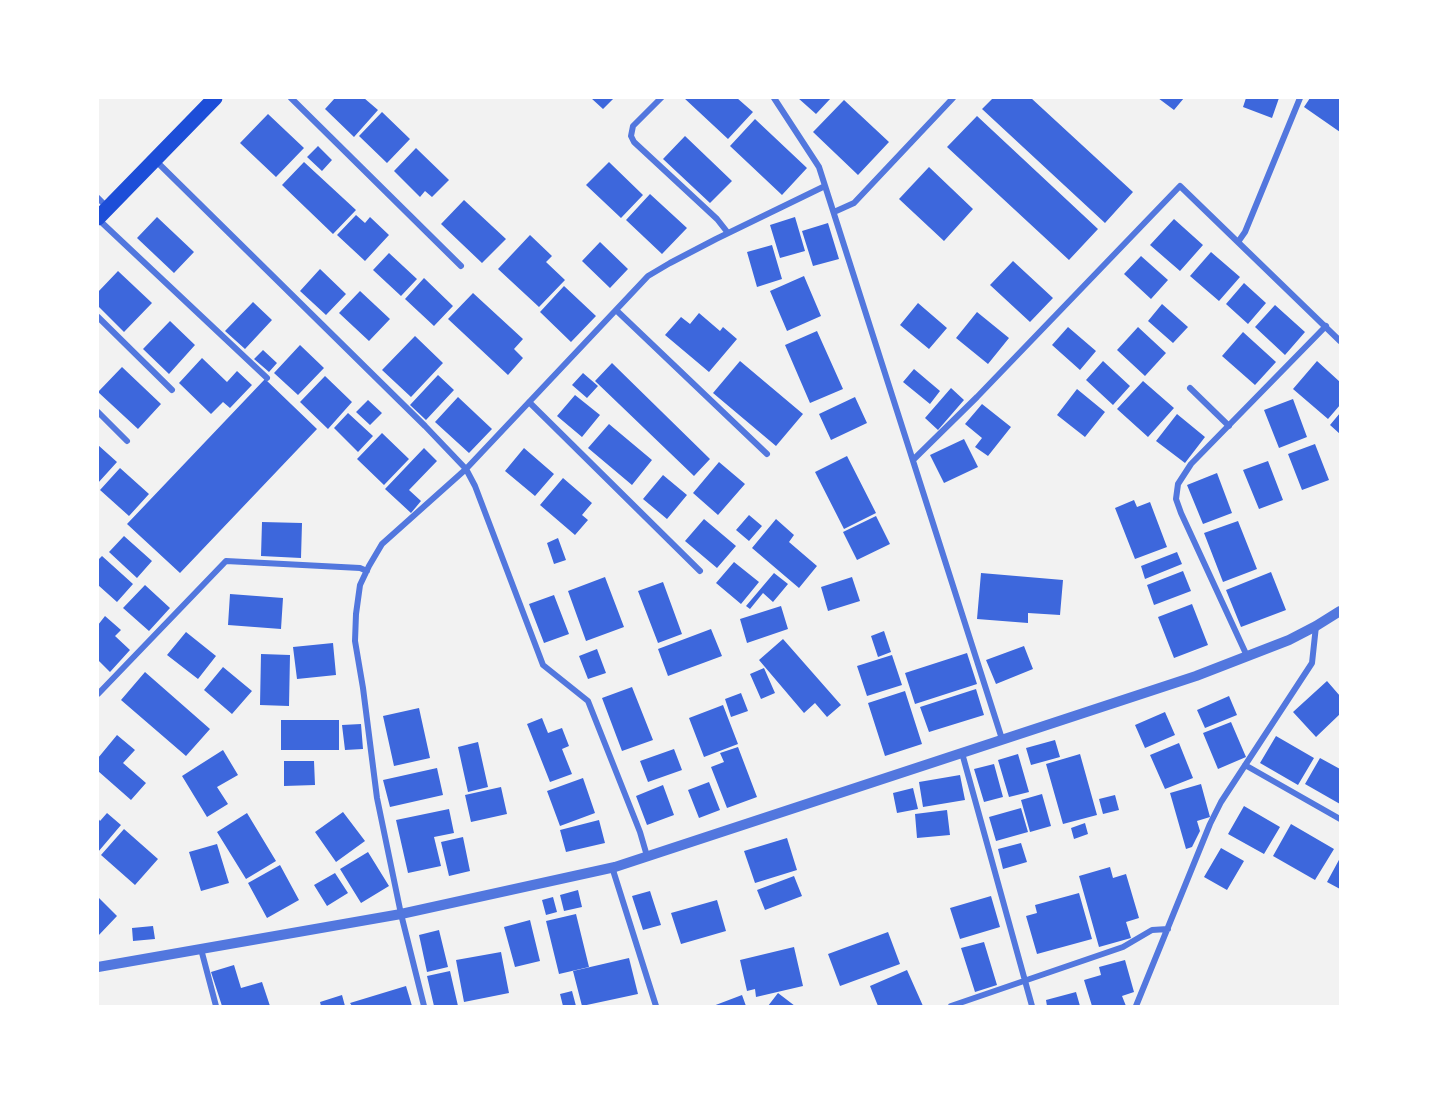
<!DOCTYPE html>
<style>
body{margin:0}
#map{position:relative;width:1438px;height:1104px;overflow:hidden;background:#f2f2f2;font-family:Commissioner,sans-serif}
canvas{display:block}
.frame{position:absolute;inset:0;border:99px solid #fff;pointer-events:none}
</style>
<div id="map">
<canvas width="1438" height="1104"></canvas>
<div class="frame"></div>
</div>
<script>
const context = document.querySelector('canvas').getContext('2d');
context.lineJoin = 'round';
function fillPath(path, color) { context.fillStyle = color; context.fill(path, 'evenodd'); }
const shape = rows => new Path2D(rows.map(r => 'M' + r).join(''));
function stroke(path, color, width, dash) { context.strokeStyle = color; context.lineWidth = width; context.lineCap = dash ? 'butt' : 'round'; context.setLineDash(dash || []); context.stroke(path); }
fillPath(shape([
 [335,98,364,98,378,110,354,137,325,109],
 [591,98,614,98,603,109],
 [684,98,737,98,753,112,728,139],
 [798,98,831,98,816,114],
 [993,98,1031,98,1133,192,1105,223,982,109],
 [1158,98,1184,98,1174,110],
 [1246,98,1279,98,1272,118,1243,107],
 [1310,98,1340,98,1340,132,1304,107],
 [844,100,889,142,858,175,813,132],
 [382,112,410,139,387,163,359,136],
 [268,114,304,148,276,177,240,143],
 [977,116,1098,229,1069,260,947,147],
 [755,119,807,168,782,195,730,146],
 [685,136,732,181,710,203,663,159],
 [318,146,332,160,322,171,307,157],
 [416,148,449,180,432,197,425,191,420,197,394,171],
 [304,162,356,210,333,234,282,185],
 [609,162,643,195,621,218,586,185],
 [929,167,973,209,944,241,899,199],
 [650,194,687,228,662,254,626,220],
 [464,200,506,239,482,263,441,224],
 [356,215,365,223,370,217,389,235,365,261,337,235],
 [157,217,194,252,174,273,137,238],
 [795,217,805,251,780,258,770,225],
 [1174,219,1203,245,1180,271,1150,245],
 [828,223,839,259,813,266,802,231],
 [530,235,552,256,546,262,565,280,539,307,498,269],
 [600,242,628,269,610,288,582,261],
 [772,245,782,279,757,287,747,252],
 [1211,252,1240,277,1219,301,1190,276],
 [389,253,417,279,401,296,373,270],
 [1141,256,1168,280,1151,299,1124,274],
 [1013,261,1053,298,1030,322,990,285],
 [320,269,346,294,326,315,300,291],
 [118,271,152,303,124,332,98,306,98,292],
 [804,276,821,316,787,331,770,291],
 [424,278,453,306,434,326,405,299],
 [1244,283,1266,303,1248,324,1226,304],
 [564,286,596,316,571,342,540,312],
 [360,291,390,319,369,341,339,313],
 [473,293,523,339,514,349,523,358,508,375,448,319],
 [253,302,272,320,245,349,225,331],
 [918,303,947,328,929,349,900,325],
 [1162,304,1188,327,1173,343,1148,321],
 [1275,305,1305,332,1285,355,1255,327],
 [977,312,1009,338,988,364,956,338],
 [699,313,720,331,723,327,737,339,709,372,665,335,681,317,690,324],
 [170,321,195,345,169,374,143,349],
 [1068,327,1096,351,1080,370,1052,345],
 [1138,327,1166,353,1145,376,1117,350],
 [817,331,843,389,810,403,785,345],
 [1243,332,1276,362,1255,385,1222,356],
 [415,336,443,363,411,397,382,370],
 [300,345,324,368,298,395,274,373],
 [263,350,277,363,269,372,254,359],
 [202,358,227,382,237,371,252,385,230,408,223,402,211,414,179,383],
 [740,361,803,414,776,446,713,393],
 [1103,361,1130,386,1113,405,1086,380],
 [1317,361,1340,382,1340,405,1328,419,1293,389],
 [612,363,710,459,694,476,595,381],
 [122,367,161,404,138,429,98,392],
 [914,369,940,391,930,404,903,382],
 [583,373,598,386,587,398,572,385],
 [438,375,454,390,426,420,410,405],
 [325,376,352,402,328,429,300,402],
 [265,379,317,429,180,573,127,524],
 [1143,381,1174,408,1148,437,1117,409],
 [951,388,964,400,938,430,925,418],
 [1077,389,1105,412,1085,437,1057,415],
 [575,395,600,415,582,437,557,416],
 [458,397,492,429,469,453,435,422],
 [855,397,867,423,831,440,819,414],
 [1293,399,1307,437,1279,448,1264,410],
 [368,400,382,413,370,425,356,412],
 [982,404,1011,427,988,456,975,447,982,438,965,424],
 [348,413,373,436,358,452,334,428],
 [1340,413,1340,434,1330,425],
 [1177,414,1205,437,1185,463,1156,441],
 [609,424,652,460,632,485,588,448],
 [382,433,409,459,384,485,357,459],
 [964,439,978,467,944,483,930,455],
 [1315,444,1329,480,1302,490,1288,454],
 [98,445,117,462,98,483],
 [424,448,437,461,409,490,421,501,411,513,385,489],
 [524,448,554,474,535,496,505,471],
 [847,456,876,513,844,529,815,472],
 [1268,461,1283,500,1259,509,1243,470],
 [719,462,745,484,718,515,693,493],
 [120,468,149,494,129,516,100,490],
 [1217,473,1232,513,1203,524,1187,485],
 [663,475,687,495,667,519,643,499],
 [563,478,592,503,582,515,588,520,575,535,540,505],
 [1134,500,1137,507,1150,502,1167,547,1135,559,1115,508],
 [749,515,762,526,749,541,736,530],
 [876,516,890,544,857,560,843,532],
 [704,519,736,546,717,568,685,541],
 [776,519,794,535,789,542,817,566,799,588,752,548],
 [1238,521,1257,569,1223,582,1204,533],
 [262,522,302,523,301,558,261,556],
 [124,536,152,561,137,578,109,552],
 [558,538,566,560,554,564,547,543],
 [1177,552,1182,564,1145,579,1141,566],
 [102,556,133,584,117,602,98,585,98,560],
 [734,562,759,582,741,604,716,583],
 [1183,571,1191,591,1154,605,1147,585],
 [1271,572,1286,610,1241,627,1226,590],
 [774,573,788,584,773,602,763,593,750,609,746,606],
 [981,573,1063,580,1060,615,1028,613,1028,623,977,619],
 [605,577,624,627,586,641,568,591],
 [852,577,860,601,828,611,821,587],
 [663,582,682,634,658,643,638,591],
 [145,585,170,608,149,631,123,608],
 [230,594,283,598,281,629,228,625],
 [554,595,569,634,544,643,529,604],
 [1192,604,1208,645,1174,658,1158,617],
 [781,606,788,629,747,643,740,619],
 [105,616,121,630,115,636,130,650,110,672,98,660,98,625],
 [711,629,722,656,668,676,658,649],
 [884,631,891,652,878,657,871,636],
 [186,632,216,656,198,679,167,655],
 [783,639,841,705,827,717,815,703,804,713,759,660],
 [333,643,336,675,297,679,293,647],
 [1024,646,1033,669,996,684,986,660],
 [597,649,606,673,588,679,579,656],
 [967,653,977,684,915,704,905,673],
 [261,654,290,655,289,706,260,705],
 [892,655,902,685,867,696,857,666],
 [223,667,252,691,232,714,204,690],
 [764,668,775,693,761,699,750,674],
 [145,672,210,729,186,756,121,700],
 [1327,681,1340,696,1340,714,1316,737,1293,712],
 [632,687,653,740,622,751,602,698],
 [976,689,984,715,929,732,920,707],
 [905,691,922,744,885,756,868,703],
 [741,693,748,711,731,717,725,699],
 [1229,696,1237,715,1205,728,1197,710],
 [723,705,738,744,704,757,689,718],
 [419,708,430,758,394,766,383,716],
 [1165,712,1175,735,1145,748,1135,725],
 [542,718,548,733,562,728,569,746,562,749,572,774,550,782,527,724],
 [281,720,339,720,339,750,281,750],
 [1231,722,1246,757,1218,769,1203,733],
 [361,724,363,749,345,750,342,725],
 [117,735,135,750,123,763,146,783,131,800,98,771,98,758],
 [1276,736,1314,758,1298,785,1260,763],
 [1055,740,1060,757,1031,765,1026,748],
 [478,742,488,787,468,792,458,747],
 [1179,743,1193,778,1165,789,1150,755],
 [738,747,757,797,727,808,711,767,724,762,720,753],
 [674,749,682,770,648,782,640,761],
 [223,750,238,775,217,787,228,804,207,817,182,776],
 [1018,754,1029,792,1009,797,998,760],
 [1080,754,1097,815,1063,824,1046,764],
 [1320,758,1340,769,1340,804,1305,784],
 [284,761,314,761,315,785,284,786],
 [994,764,1003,797,984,802,974,769],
 [437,768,443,795,390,807,383,780],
 [960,775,965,800,923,807,919,782],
 [583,778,595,813,560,826,547,791],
 [709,782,720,810,699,818,688,790],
 [1201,784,1210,817,1197,821,1200,831,1192,847,1186,849,1170,793],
 [663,785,674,815,647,825,636,796],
 [501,787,507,814,471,822,465,795],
 [913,788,918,809,897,813,893,793],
 [1042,794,1051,826,1030,832,1021,800],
 [1115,795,1119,810,1103,814,1099,799],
 [1244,806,1280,827,1264,854,1228,834],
 [1021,808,1028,832,996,841,989,817],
 [449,809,454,833,434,837,441,866,408,873,396,820],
 [947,810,950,835,917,838,915,814],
 [343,812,365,841,336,862,315,832],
 [107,813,121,825,98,852,98,818,100,821],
 [247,813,276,861,246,879,217,832],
 [599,820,605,843,566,852,560,830],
 [1085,823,1088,834,1074,839,1071,828],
 [1291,824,1334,849,1315,880,1273,856],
 [124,829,158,859,135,885,101,855],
 [463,837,470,871,449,876,441,842],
 [787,838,797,870,755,883,744,851],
 [1021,843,1027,862,1003,869,998,849],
 [217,844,229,883,201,891,189,852],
 [1221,848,1244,861,1227,890,1204,877],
 [368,852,389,886,361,903,340,869],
 [1340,858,1340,889,1327,882],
 [280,865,299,900,267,918,248,883],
 [1110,867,1113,878,1126,874,1139,918,1126,922,1131,938,1099,947,1079,876],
 [335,873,348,893,327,906,314,885],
 [794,876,802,896,765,910,757,890],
 [578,890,582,907,564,911,560,895],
 [650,891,661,925,643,930,632,896],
 [1079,893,1092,939,1037,954,1026,916,1037,913,1035,905],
 [991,896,1000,927,960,939,950,908],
 [98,897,117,916,98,936],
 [553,897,557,912,546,915,542,900],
 [717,900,726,931,681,944,671,913],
 [576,914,589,967,559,974,546,921],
 [530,920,540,961,515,967,504,927],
 [153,926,155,939,133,941,132,928],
 [439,930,448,967,427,972,419,935],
 [888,932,900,964,840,986,828,954],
 [984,942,997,985,975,992,961,948],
 [794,947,803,986,756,997,755,989,747,991,740,960],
 [501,952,509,993,464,1002,456,960],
 [629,958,638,994,582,1006,573,971],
 [1125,960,1134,992,1122,996,1126,1006,1092,1006,1084,980,1101,975,1099,967],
 [234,965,241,988,262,982,270,1006,222,1006,211,972],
 [907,970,923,1006,878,1006,870,986],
 [450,971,458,1006,434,1006,427,976],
 [406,986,412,1006,352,1006,350,1003],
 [572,991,576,1006,563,1006,560,994],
 [1076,992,1080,1006,1047,1006,1046,1000],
 [778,993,795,1006,768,1006],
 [342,995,345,1006,321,1006,320,1002],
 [742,995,746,1006,713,1006]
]), '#3d67dc');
stroke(shape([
 [291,98,461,266],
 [661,98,633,126,631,136,634,142,717,219,728,233],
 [774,98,819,167,1002,739],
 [155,160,425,426,466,469,475,486,543,665,588,701,640,832,647,856],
 [98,198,108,208],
 [834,212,854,203,953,98],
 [98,219,267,378],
 [1238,242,1245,232,1300,98],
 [616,310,767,454],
 [98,317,172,390],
 [1190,388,1229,426],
 [529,402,700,571],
 [98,412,127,441],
 [913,460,977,397,1180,186,1340,341],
 [1247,656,1181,513,1176,499,1178,484,1191,464,1326,326],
 [98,694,226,561,360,568,367,571],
 [962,753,1032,1006],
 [1245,765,1340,819],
 [612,867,656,1006],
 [201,949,216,1006],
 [424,1006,401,914,377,798,363,688,355,641,356,614,360,585,369,566,382,544,466,469,648,276,670,263,716,239,825,186],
 [951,1006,1123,947,1152,930,1168,929],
 [1136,1006,1210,824,1221,802,1312,663,1316,626]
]), '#5277de', 6);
stroke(shape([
 [98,967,401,914,615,867,1196,676,1289,640,1316,626,1340,611]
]), '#5277de', 10);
stroke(shape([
 [98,218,215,98]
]), '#1d4ed8', 15);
</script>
